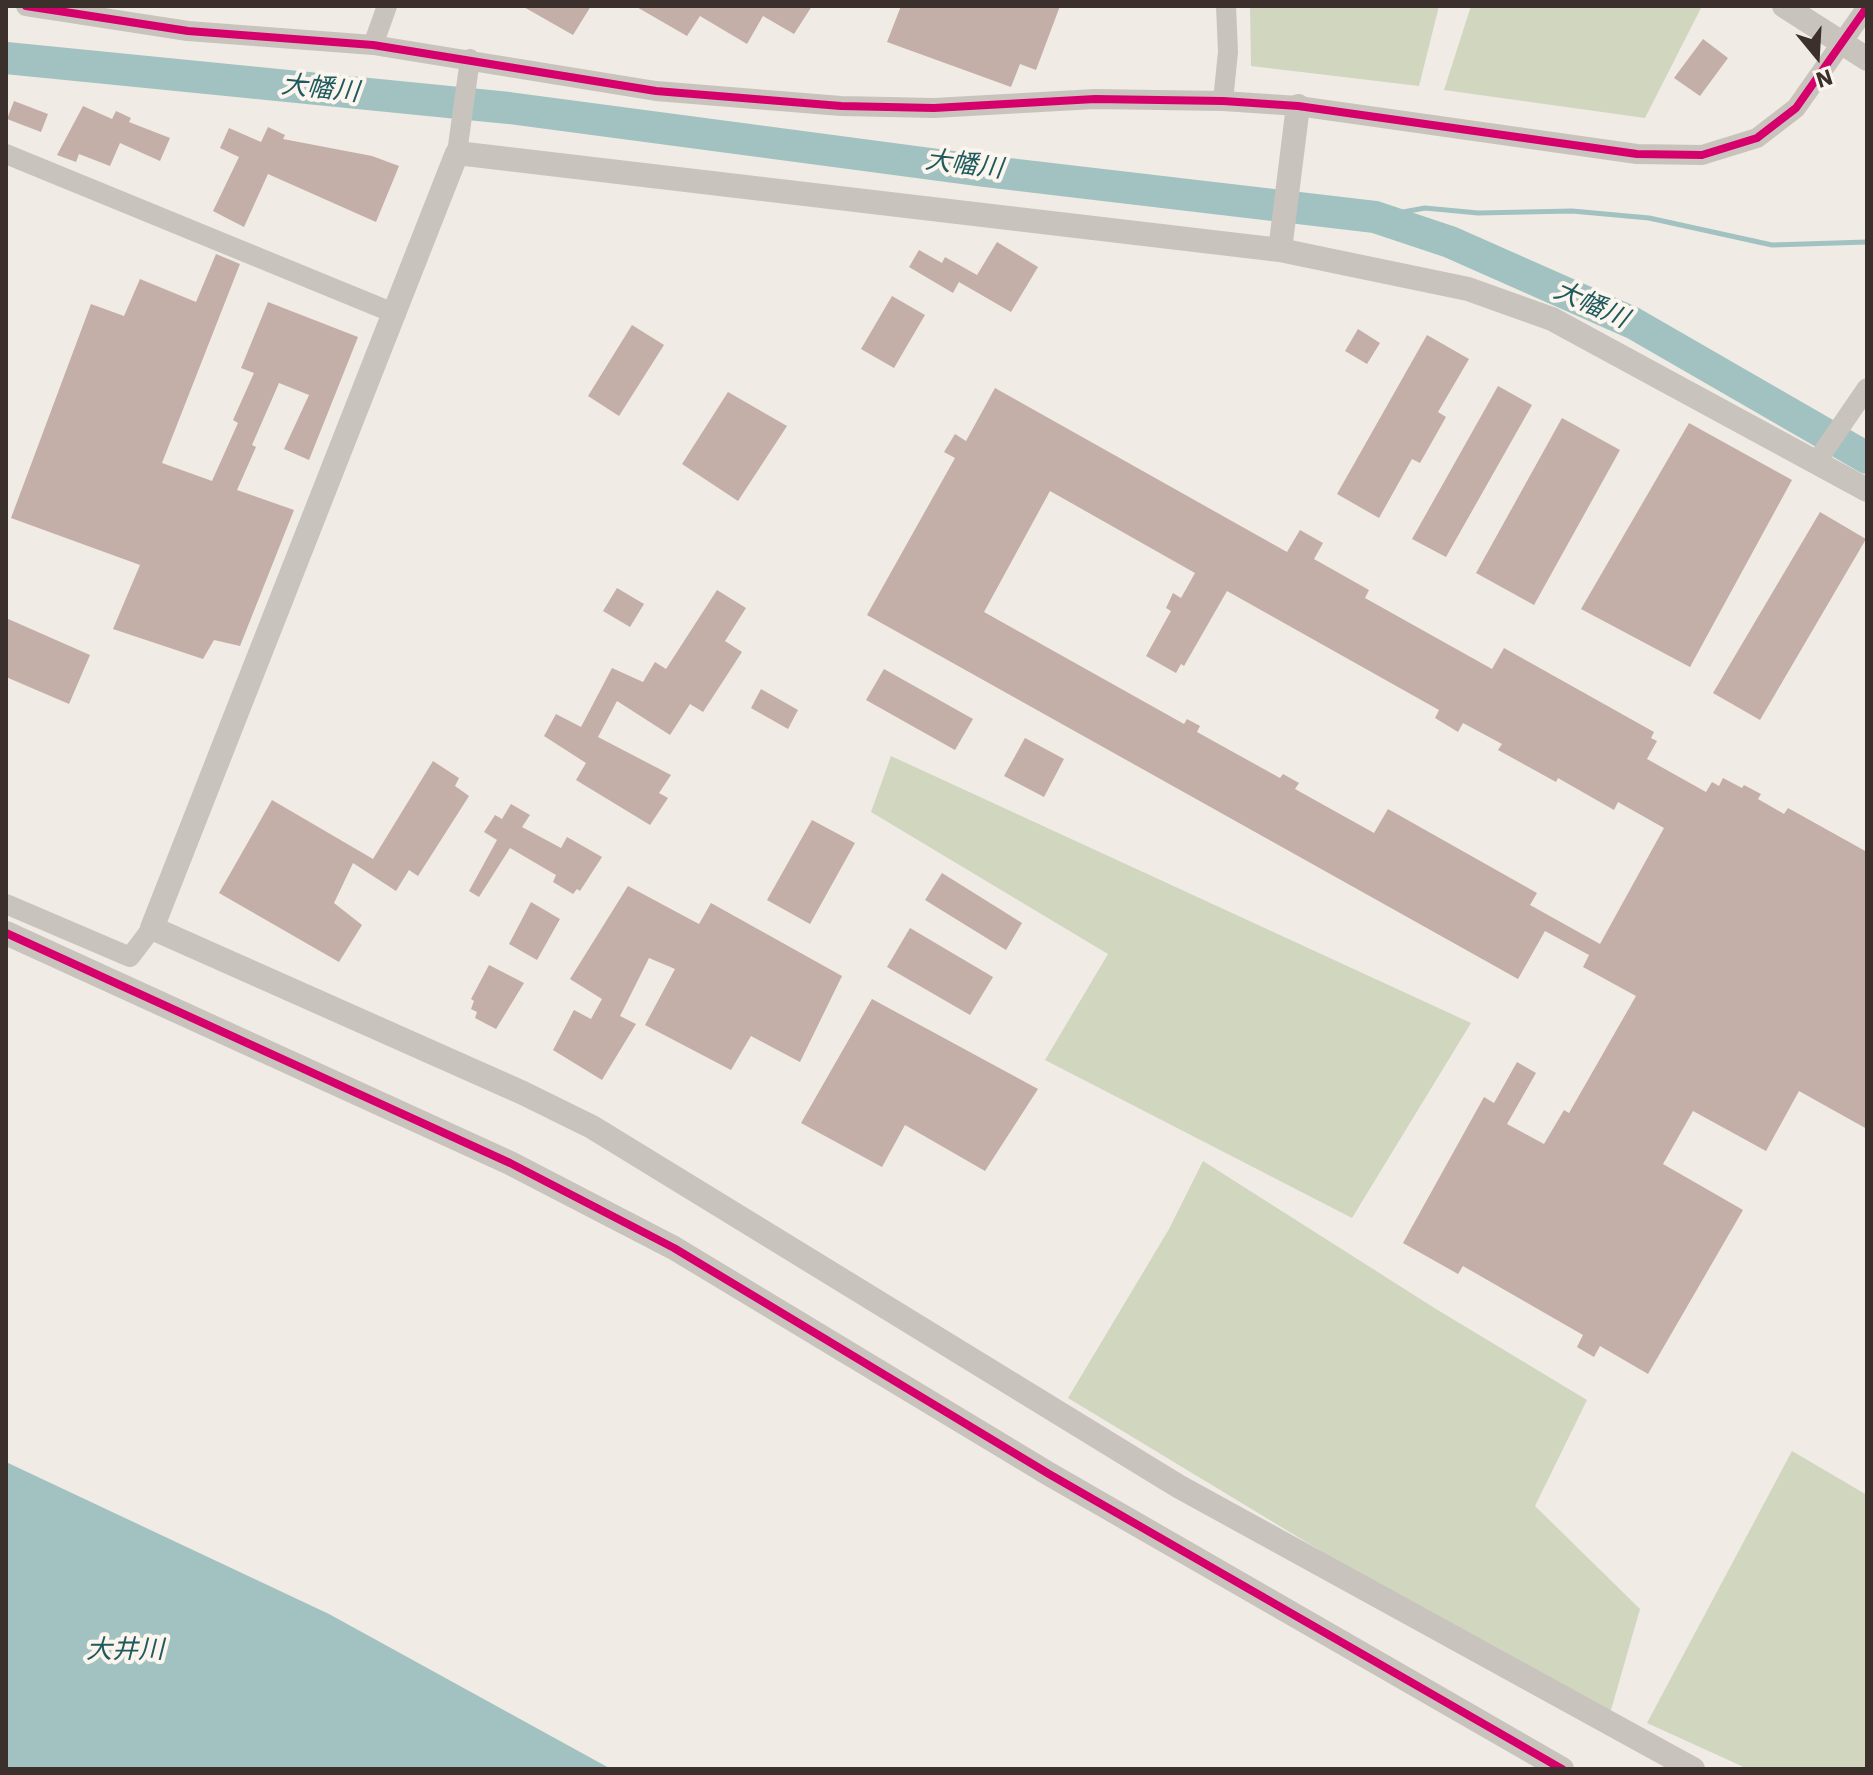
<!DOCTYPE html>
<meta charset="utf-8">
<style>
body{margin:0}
#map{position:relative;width:1873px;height:1775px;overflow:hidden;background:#f0ebe5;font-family:"IBM Plex Sans",sans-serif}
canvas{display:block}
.frame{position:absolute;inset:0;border:8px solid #3b302b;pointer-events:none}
.north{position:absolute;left:1777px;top:16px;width:80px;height:80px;-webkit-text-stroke:6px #fbf5ee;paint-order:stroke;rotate:162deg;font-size:22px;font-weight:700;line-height:32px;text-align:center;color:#3b302b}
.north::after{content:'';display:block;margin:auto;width:28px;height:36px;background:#3b302b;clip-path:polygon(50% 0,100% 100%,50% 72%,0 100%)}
</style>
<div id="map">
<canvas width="1873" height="1775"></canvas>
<div class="frame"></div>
<div class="north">N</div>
</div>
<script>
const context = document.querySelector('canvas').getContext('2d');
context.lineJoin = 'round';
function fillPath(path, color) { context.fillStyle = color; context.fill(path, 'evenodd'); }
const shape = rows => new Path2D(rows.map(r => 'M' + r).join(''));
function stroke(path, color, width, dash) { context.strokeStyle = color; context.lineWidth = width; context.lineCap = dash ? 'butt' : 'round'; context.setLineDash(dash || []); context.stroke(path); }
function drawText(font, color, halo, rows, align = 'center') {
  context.font = font + ' "IBM Plex Sans","Noto Sans JP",sans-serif'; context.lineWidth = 8; context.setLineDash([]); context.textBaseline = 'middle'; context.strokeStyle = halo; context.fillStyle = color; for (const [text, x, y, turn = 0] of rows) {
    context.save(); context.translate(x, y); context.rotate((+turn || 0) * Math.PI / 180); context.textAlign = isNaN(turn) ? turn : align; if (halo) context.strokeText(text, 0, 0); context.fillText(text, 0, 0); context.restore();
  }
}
fillPath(shape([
 [1250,6,1439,6,1419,86,1251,66],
 [1471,6,1702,6,1645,118,1444,90],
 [891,756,1471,1023,1352,1218,1045,1060,1108,954,871,812],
 [1203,1161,1436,1309,1587,1400,1535,1506,1640,1609,1607,1724,1068,1398,1169,1229],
 [1792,1451,1867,1495,1867,1769,1748,1769,1647,1723]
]), '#d1d6bf');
fillPath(shape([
 [6,1462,329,1614,611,1769,6,1767]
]), '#a1c2c1');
stroke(shape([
 [1375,217,1425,208,1478,213,1572,211,1649,218,1772,245,1867,242]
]), '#a1c2c1', 5);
stroke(shape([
 [6,58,509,108,984,171,1375,217,1450,242,1633,323,1867,458]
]), '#a1c2c1', 32);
fillPath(shape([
 [522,6,591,6,573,35],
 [635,6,812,6,794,34,763,16,747,44,700,16,687,36],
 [901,6,1060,6,1036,70,1020,64,1011,87,887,42],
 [1703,39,1728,58,1700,96,1674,78],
 [14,101,48,114,41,132,7,119],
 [83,106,112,119,116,111,131,118,129,122,170,138,160,161,120,143,110,166,79,154,76,162,57,155],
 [268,127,285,135,283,139,372,156,399,166,376,222,268,174,244,227,213,211,239,157,220,148,229,128,261,142],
 [997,242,1038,267,1011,312,959,282,953,293,909,267,919,250,942,263,945,257,977,275],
 [216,254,240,264,162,463,212,481,238,423,233,420,254,373,241,368,268,302,358,337,309,460,284,449,309,395,279,383,252,445,256,447,237,490,294,510,240,646,214,640,203,659,113,629,140,565,11,518,91,304,124,316,140,279,196,302],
 [892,296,925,315,894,368,861,349],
 [632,325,664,345,619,416,588,396],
 [1358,329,1380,343,1367,364,1345,351],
 [1427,335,1469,359,1438,412,1446,417,1420,463,1412,459,1379,518,1337,494],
 [1498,386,1532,405,1446,557,1412,539],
 [995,388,1287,552,1300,530,1323,543,1314,559,1369,590,1365,598,1492,669,1504,648,1654,732,1651,738,1657,741,1647,759,1706,792,1712,782,1719,786,1723,778,1742,788,1744,785,1761,794,1758,799,1784,814,1788,808,1867,852,1867,1129,1799,1091,1766,1151,1693,1111,1663,1164,1743,1210,1648,1374,1600,1346,1594,1357,1577,1347,1583,1335,1463,1266,1458,1274,1403,1243,1484,1097,1494,1103,1517,1062,1536,1073,1507,1124,1544,1144,1564,1110,1569,1113,1636,996,1583,967,1589,955,1545,931,1518,979,867,615,955,458,944,452,955,434,966,441],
 [1050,491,1195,573,1181,598,1173,593,1166,608,1171,611,1146,656,1176,673,1181,664,1184,666,1227,591,1439,710,1435,718,1458,732,1463,723,1502,744,1498,750,1556,782,1558,778,1614,810,1618,802,1664,828,1600,944,1530,905,1537,893,1388,809,1374,833,1295,789,1299,783,1283,774,1280,778,1197,732,1200,726,1187,719,1184,724,984,612],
 [728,392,787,426,738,501,682,464],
 [1562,418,1620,450,1534,605,1476,573],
 [1689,423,1792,480,1690,667,1581,609],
 [1820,512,1866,539,1760,720,1713,693],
 [617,588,644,604,630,627,603,611],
 [717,590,746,608,725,641,742,652,703,712,690,704,670,735,617,701,598,737,671,775,659,793,668,798,650,825,576,780,586,763,544,736,556,714,581,727,612,668,643,682,655,662,666,669],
 [6,618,90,655,69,704,6,677],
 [884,669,973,719,955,750,866,700],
 [761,689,798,710,788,729,751,708],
 [1025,738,1064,759,1044,797,1004,776],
 [433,761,459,778,455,786,469,796,418,876,409,870,396,891,353,863,334,903,362,925,339,962,219,893,272,800,373,859],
 [511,804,530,815,522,827,561,848,567,837,602,857,580,891,577,889,573,894,553,882,556,875,510,848,479,897,469,891,497,840,484,832,495,815,502,819],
 [812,820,855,843,810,924,767,900],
 [942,873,1022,923,1006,950,925,900],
 [628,886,699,924,711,903,842,976,800,1062,751,1036,731,1070,645,1025,675,969,649,958,620,1016,636,1024,602,1080,553,1050,574,1010,591,1019,602,999,570,979],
 [531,902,560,919,537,960,509,944],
 [910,928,993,977,970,1015,887,967],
 [489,965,524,983,496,1029,475,1018,477,1012,471,1009,474,1001,471,999],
 [872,999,1038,1089,985,1171,905,1125,882,1167,801,1123]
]), '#c3afa7');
stroke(shape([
 [26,6,188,31,373,45,656,91,841,106,934,108,1095,99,1223,101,1298,106,1637,154,1702,155,1757,138,1796,108,1867,7],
 [373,45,387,6],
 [1223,101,1228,52,1226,6],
 [457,153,470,59],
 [6,154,396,314],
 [1817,461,1867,388],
 [6,904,130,957,152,928]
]), '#c9c3be', 20);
stroke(shape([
 [1784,6,1867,59],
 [1280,250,1298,106],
 [6,933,510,1163,674,1248,1049,1474,1562,1769],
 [1693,1769,1178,1486,592,1127,523,1093,152,928,457,153,1280,250,1468,289,1552,319,1867,490]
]), '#c9c3be', 24);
stroke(shape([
 [26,6,188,31,373,45,656,91,841,106,934,108,1095,99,1223,101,1298,106,1637,154,1702,155,1757,138,1796,108,1867,7],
 [6,933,510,1163,674,1248,1049,1474,1562,1769]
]), '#d6006c', 8);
drawText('italic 26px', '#1f5a5e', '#fbf5ee', [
 ["大幡川",320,89,6],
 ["大幡川",964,165,7],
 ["大幡川",1591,305,24],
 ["大井川",125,1650]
]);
</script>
